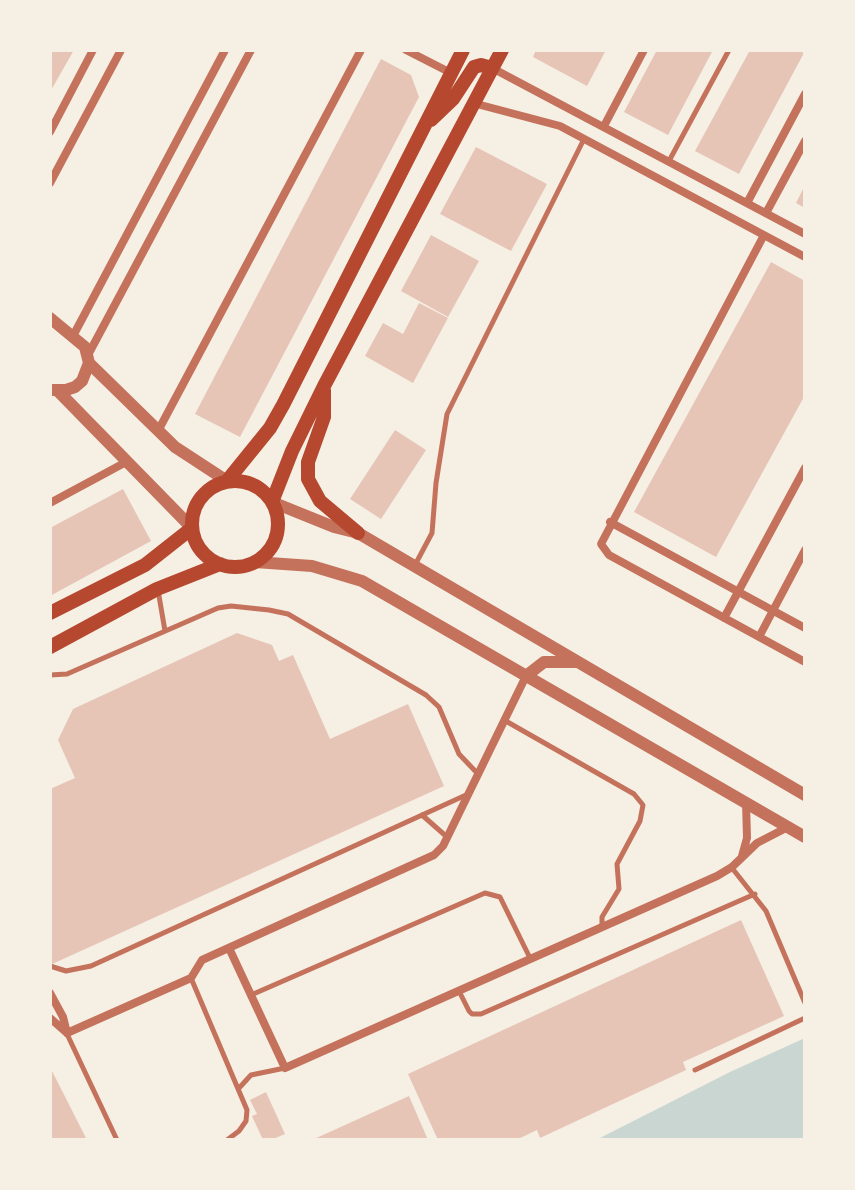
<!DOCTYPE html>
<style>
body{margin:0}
#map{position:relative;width:855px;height:1190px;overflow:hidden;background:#f6efe4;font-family:"Crimson Pro",serif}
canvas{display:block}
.frame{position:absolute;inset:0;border:52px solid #f6efe4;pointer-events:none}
</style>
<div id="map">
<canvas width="855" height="1190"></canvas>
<div class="frame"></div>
</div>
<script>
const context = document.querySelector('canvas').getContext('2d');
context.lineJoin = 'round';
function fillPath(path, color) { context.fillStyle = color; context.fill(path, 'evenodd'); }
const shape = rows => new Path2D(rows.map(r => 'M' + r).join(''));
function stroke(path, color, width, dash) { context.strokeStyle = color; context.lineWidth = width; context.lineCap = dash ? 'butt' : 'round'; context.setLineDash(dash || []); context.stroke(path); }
fillPath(shape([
 [805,1038,805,1140,596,1140,730,1072]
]), '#c9d6d2');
fillPath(shape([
 [50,50,74,50,50,92],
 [536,50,606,50,587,86,533,57],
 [657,50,713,50,668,135,624,112],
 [750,50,805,51,739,174,695,151],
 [381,59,411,75,419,97,240,437,195,414],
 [476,147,547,184,511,251,440,214],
 [805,185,805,208,796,203],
 [431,235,479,261,448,317,401,291],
 [771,262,805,281,805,395,716,557,634,512],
 [419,303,448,318,413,383,365,356,383,323,403,334],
 [395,430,426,450,381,519,350,499],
 [123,489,151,541,50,596,50,528],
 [237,633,272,645,279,661,293,655,330,739,408,704,444,786,50,965,50,789,75,778,58,740,73,709],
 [741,920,784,1016,683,1062,686,1070,540,1138,537,1130,516,1140,438,1140,408,1074],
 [50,1067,87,1140,50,1140],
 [266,1092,285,1134,271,1140,263,1140,252,1116,257,1114,250,1100],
 [409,1096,428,1140,312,1140]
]), '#e6c5b7');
stroke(shape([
 [669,161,729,50],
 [415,565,432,533,436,483,447,414,584,139],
 [158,590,165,631],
 [50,675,67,674,218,608,231,606,269,610,288,614,426,695,439,707,459,754,478,774],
 [504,720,634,794,643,805,640,821,617,864,619,889,602,917,602,926],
 [422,815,447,837],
 [732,868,766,911,805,1003],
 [50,966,66,971,91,966,466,795],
 [191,978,247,1110,246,1121,239,1131,227,1140],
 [459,991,469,1011,472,1014,481,1014,755,894],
 [251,995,485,893,500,897,530,958],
 [67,1034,117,1140],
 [695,1070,805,1018],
 [240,1087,251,1075,285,1068]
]), '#c5725c', 5);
stroke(shape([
 [406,50,451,73],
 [492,68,805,234],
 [473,103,560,126,805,257],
 [604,126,644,50],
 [50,132,93,50],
 [50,183,121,50],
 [747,203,805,94],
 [766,213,805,141],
 [764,235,601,544,609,555,805,662],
 [73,336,225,50],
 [88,355,251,50],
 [158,431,361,50],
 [50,503,128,461],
 [610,522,805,628],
 [724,618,805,468],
 [759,637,805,550],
 [742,856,747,838,746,802],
 [229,948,285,1068,717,876,732,867,757,843,788,827],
 [50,993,63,1017,67,1033],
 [50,1018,67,1033],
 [67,1033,191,978,202,960,434,855,443,846,526,676]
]), '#c5725c', 8);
stroke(shape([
 [50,318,85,347,89,363,82,381,75,387,66,390,53,390],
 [89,363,175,447,227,481],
 [57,390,192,528],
 [272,502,334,527,358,533,805,795],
 [255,562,312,566,362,581,805,837],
 [526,676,544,662,575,662]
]), '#c5725c', 12);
stroke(shape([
 [431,120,453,99,474,67,481,65,492,68],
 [324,390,324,417,308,462,308,479,320,501,358,533],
 '192 524a43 43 0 1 1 86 0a43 43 0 1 1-86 0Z',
 [227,481,270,428,283,405,463,50],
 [272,502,292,451,324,386,502,50],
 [50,613,145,565,192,528],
 [50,647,157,589,220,564]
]), '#b5482f', 14);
</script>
